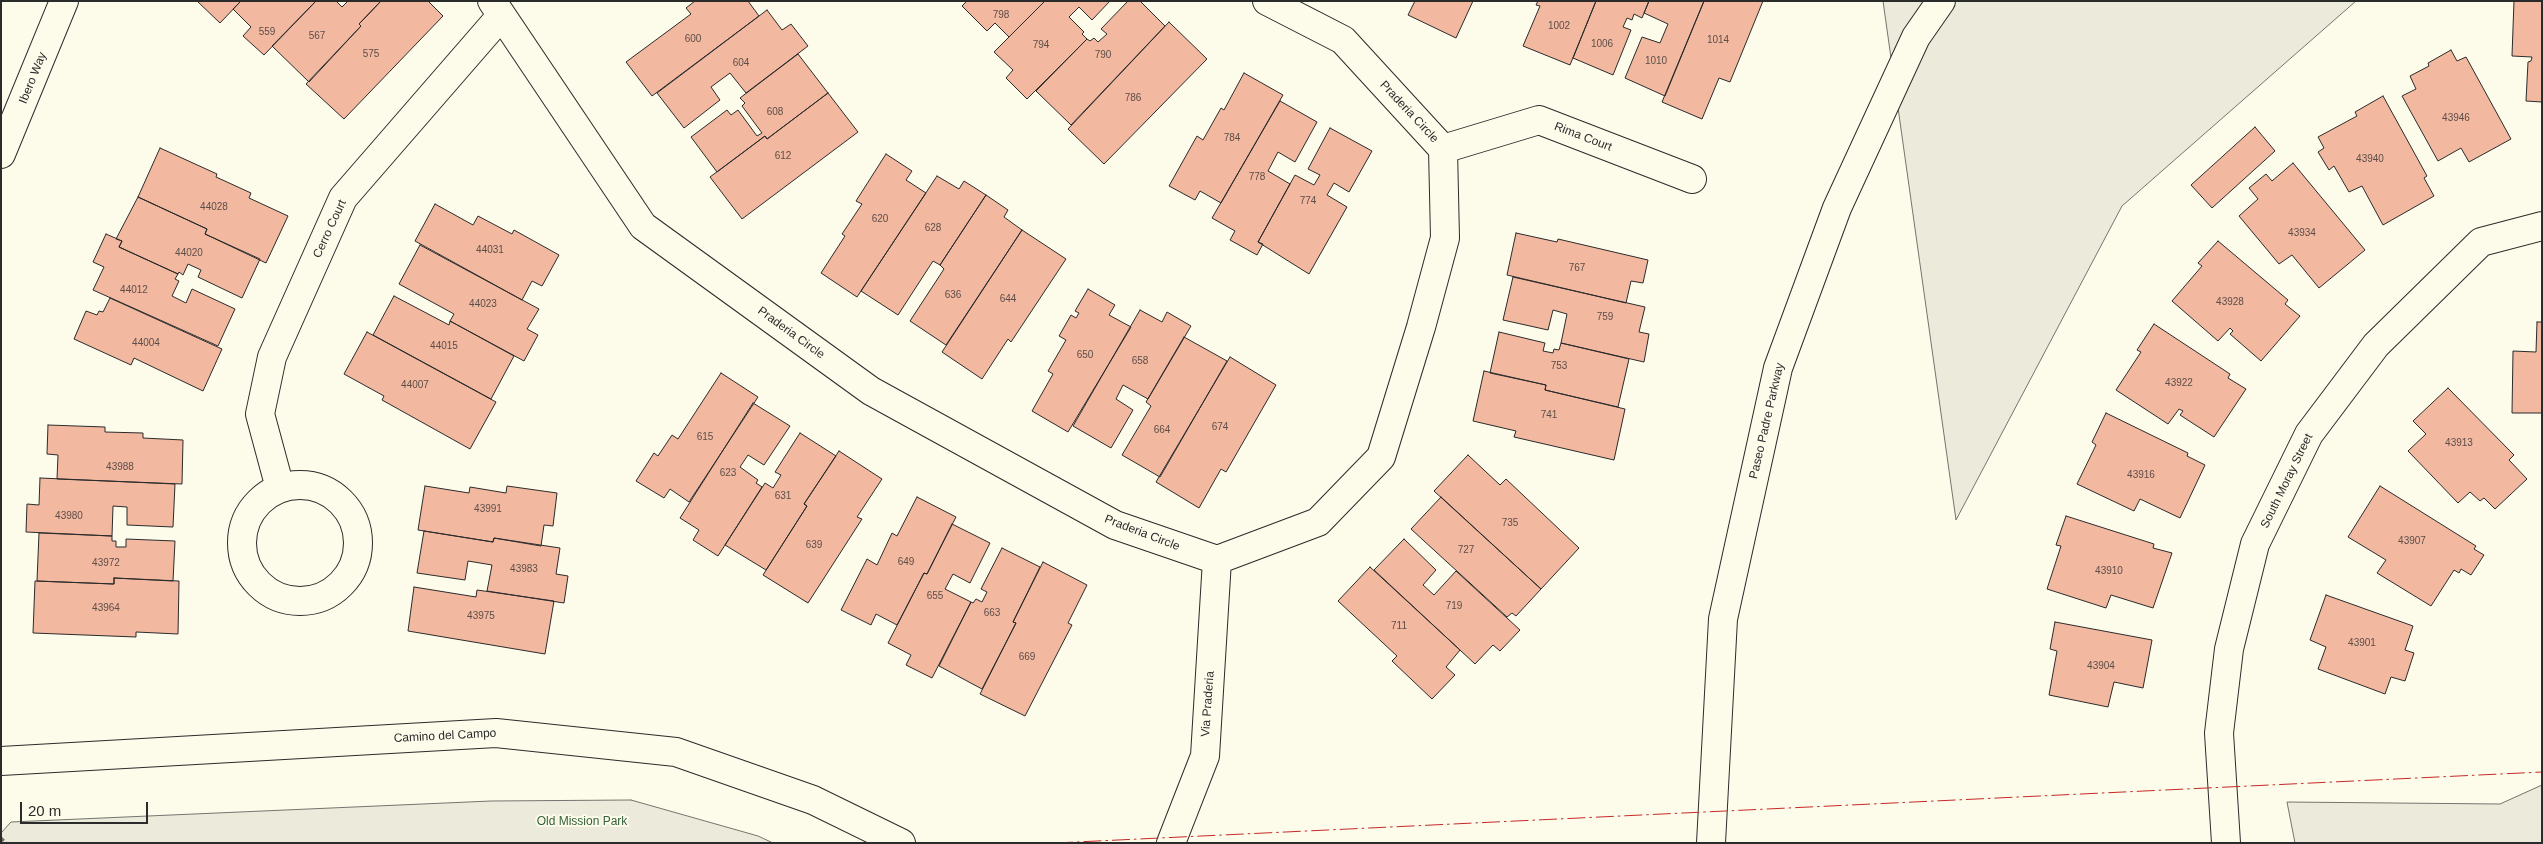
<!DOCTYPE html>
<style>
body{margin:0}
#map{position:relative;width:2543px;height:844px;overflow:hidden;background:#fdfbea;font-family:Helvetica,sans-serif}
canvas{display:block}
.frame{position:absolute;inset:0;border:2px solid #2b2b2b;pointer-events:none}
.scale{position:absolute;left:20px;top:802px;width:128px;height:22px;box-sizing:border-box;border:2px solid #2b2b2b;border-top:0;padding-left:6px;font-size:15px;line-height:18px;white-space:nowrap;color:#2b2b2b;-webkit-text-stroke:4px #fdfbea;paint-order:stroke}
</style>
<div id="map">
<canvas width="2543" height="844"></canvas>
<div class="frame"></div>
<div class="scale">20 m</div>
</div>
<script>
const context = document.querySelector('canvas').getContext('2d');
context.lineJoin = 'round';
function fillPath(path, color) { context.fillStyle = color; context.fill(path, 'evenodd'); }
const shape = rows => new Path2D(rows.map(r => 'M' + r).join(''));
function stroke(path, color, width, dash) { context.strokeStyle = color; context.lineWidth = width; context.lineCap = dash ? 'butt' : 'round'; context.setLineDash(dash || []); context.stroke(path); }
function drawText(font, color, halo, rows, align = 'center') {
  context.font = font + ' Helvetica,sans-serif'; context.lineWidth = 4; context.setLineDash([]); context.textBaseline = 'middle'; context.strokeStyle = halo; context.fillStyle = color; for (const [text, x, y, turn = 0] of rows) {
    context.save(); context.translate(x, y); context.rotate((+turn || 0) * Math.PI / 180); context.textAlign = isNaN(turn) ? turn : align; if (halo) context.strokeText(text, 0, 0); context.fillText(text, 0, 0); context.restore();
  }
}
const green = shape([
 [1883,1,2356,1,2122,206,1956,520,1883,1],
 [2542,785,2542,843,2295,843,2287,802,2500,804,2542,785],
 [631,800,758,836,773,843,1,843,1,833,11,822,491,801,631,800]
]);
fillPath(green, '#ecebdb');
stroke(green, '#74746e', 1);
const building = shape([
 [197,1,241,1,220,23,197,1],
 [241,1,316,1,264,55,243,36,251,27,233,9,241,1],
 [316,1,336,1,342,7,348,1,381,1,359,24,361,26,309,82,272,46,316,1],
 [381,1,428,1,443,16,344,119,306,84,361,26,359,24,381,1],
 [695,1,748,1,759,16,652,96,626,62,691,14,686,8,695,1],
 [967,1,1045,1,1009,37,995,23,987,31,962,6,967,1],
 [1045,1,1110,1,1092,20,1079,7,1069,17,1084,32,1082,34,1087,39,1027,99,1006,78,1013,70,994,52,1045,1],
 [1128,1,1140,1,1165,26,1071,125,1036,91,1087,39,1090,41,1094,38,1098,42,1107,34,1101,29,1128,1],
 [1415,1,1473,1,1456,38,1408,15,1415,1],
 [1538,1,1596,1,1570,65,1523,46,1540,6,1536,5,1538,1],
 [1596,1,1649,1,1642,18,1634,14,1632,20,1627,18,1623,27,1631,30,1613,75,1573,58,1596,1],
 [1649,1,1704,1,1665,96,1625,78,1642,37,1660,43,1668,24,1644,13,1649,1],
 [1704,1,1763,1,1730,82,1719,78,1702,119,1662,102,1704,1],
 [2514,1,2542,1,2542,102,2526,101,2528,62,2531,61,2532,57,2512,56,2514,1],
 [767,10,782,30,791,24,808,46,746,93,730,73,711,87,720,100,684,128,657,93,767,10],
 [1169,22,1207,59,1104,164,1068,129,1169,22],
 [2451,50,2457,61,2466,57,2511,139,2469,162,2461,148,2438,161,2402,96,2416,89,2410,76,2429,66,2428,63,2451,50],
 [798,54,828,93,767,139,765,136,717,172,691,137,727,110,731,115,738,110,757,136,762,133,742,106,745,103,740,98,798,54],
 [1244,73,1283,95,1221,203,1200,191,1195,200,1169,186,1197,136,1203,140,1221,108,1224,110,1244,73],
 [828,93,858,132,742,219,710,177,765,136,767,139,828,93],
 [2383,96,2427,176,2424,178,2434,196,2383,225,2362,186,2349,192,2334,166,2329,170,2318,152,2324,148,2318,137,2357,116,2355,112,2383,96],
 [1280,101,1317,122,1295,162,1278,152,1268,171,1290,184,1258,242,1263,244,1257,255,1230,240,1235,231,1212,218,1280,101],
 [2255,127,2275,151,2212,208,2191,185,2255,127],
 [1330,128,1372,151,1349,192,1334,183,1327,195,1347,207,1309,274,1258,242,1295,175,1314,185,1320,175,1308,169,1330,128],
 [160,148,217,174,216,177,251,193,249,198,288,216,266,263,205,234,207,229,138,197,160,148],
 [886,154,912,171,906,180,926,193,857,297,821,273,845,236,842,234,862,204,856,201,886,154],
 [2293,163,2365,250,2319,288,2292,255,2279,264,2239,216,2258,199,2249,188,2266,174,2272,181,2293,163],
 [937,176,959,189,964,181,986,195,940,265,933,261,898,315,861,291,937,176],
 [986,195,1008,210,1004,217,1022,230,946,345,910,321,944,269,940,265,986,195],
 [138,197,207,229,205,234,260,259,242,298,198,277,201,270,188,264,183,275,179,272,178,274,119,247,122,241,116,239,138,197],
 [435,204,473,225,478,216,512,234,514,230,559,255,542,286,532,281,522,300,415,241,435,204],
 [1022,230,1066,259,1011,342,1008,339,982,379,942,352,1022,230],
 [1516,233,1557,242,1558,239,1648,260,1643,283,1631,281,1626,303,1507,275,1516,233],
 [106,234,122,241,119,247,178,274,175,279,179,281,172,296,186,303,192,289,235,309,218,346,93,290,104,267,93,262,106,234],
 [2218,241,2288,300,2285,304,2300,316,2261,361,2230,334,2233,331,2230,328,2218,341,2172,301,2202,266,2198,263,2218,241],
 [420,245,539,309,527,329,538,335,524,361,450,321,454,314,399,284,420,245],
 [1513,277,1645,307,1639,332,1649,334,1644,362,1561,343,1567,314,1553,310,1548,330,1503,320,1513,277],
 [1088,289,1115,305,1109,315,1131,327,1068,432,1032,411,1053,374,1048,371,1066,340,1059,336,1071,315,1076,318,1079,313,1075,311,1088,289],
 [394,296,449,325,450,321,514,356,491,399,373,335,394,296],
 [110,298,222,349,203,391,134,358,131,365,74,339,86,311,97,315,99,311,103,312,110,298],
 [1140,310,1162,322,1167,312,1191,326,1148,399,1123,385,1116,399,1133,410,1111,448,1073,426,1140,310],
 [2537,322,2542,322,2542,413,2512,413,2513,351,2536,352,2537,322],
 [2154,324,2230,374,2228,378,2246,389,2214,437,2180,415,2183,411,2179,409,2168,424,2116,390,2141,352,2137,350,2154,324],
 [367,332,496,402,470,449,382,400,384,396,344,374,367,332],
 [1499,332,1545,343,1543,351,1553,353,1554,349,1559,350,1561,343,1629,359,1618,407,1545,390,1546,385,1490,373,1499,332],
 [1184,337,1227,361,1160,477,1122,455,1151,406,1146,402,1184,337],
 [1230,357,1276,385,1226,472,1221,469,1199,508,1156,482,1230,357],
 [1484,371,1546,385,1545,390,1625,409,1614,460,1514,437,1516,431,1473,421,1484,371],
 [721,373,758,397,689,502,670,489,664,498,636,481,654,453,658,456,672,435,678,439,721,373],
 [2448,388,2514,455,2509,460,2527,479,2495,509,2484,498,2480,501,2470,492,2458,503,2408,451,2426,434,2413,421,2448,388],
 [753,403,790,426,764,465,748,455,740,467,758,480,756,483,762,487,718,556,693,540,699,530,680,518,753,403],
 [2106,413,2188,453,2187,456,2205,465,2180,518,2140,499,2134,511,2077,484,2096,445,2092,442,2106,413],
 [48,425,105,427,105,432,143,433,143,438,183,440,182,484,57,479,58,455,47,454,48,425],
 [800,433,836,456,804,504,807,506,766,570,725,545,765,483,773,488,781,475,775,472,800,433],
 [839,451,882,479,857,517,862,519,808,603,763,575,807,506,804,504,839,451],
 [1468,455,1500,485,1506,479,1579,548,1541,589,1434,491,1468,455],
 [40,478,175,484,173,527,127,525,127,507,113,506,112,536,26,532,27,504,39,505,40,478],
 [425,486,469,493,470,487,506,493,507,486,557,493,553,526,544,525,541,546,494,538,493,542,418,530,425,486],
 [2380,486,2476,546,2474,549,2484,555,2471,575,2461,569,2459,573,2454,570,2431,606,2377,573,2386,560,2348,537,2380,486],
 [917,497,956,517,927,574,924,573,897,625,876,614,871,625,841,610,867,559,877,565,892,533,897,536,917,497],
 [1441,497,1541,589,1516,616,1512,613,1507,617,1411,529,1441,497],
 [2066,516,2154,544,2153,548,2172,553,2153,608,2111,595,2106,608,2047,589,2061,546,2056,545,2066,516],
 [952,524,990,543,970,583,953,574,945,589,971,602,932,678,906,665,911,655,888,643,924,573,927,574,952,524],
 [424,531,493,542,494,538,560,548,556,574,568,576,564,603,487,591,492,565,468,561,465,580,417,573,424,531],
 [39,533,112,536,112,541,116,541,116,547,126,547,126,539,175,541,173,581,114,578,114,584,37,581,39,533],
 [1404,539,1436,570,1423,585,1434,595,1456,571,1520,630,1500,651,1493,645,1475,664,1374,570,1404,539],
 [1002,548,1040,567,1013,622,1016,623,982,689,939,666,971,602,973,603,976,599,982,602,987,592,981,589,1002,548],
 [1043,562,1087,585,1068,623,1072,625,1025,716,980,694,1016,623,1013,622,1043,562],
 [1370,567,1460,650,1446,667,1455,675,1432,699,1392,661,1397,656,1338,601,1370,567],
 [114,578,179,581,178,634,136,632,136,637,33,633,35,581,114,584,114,578],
 [414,587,476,597,477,590,554,601,545,654,408,631,414,587],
 [2326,595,2413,626,2405,650,2414,653,2405,681,2391,677,2385,694,2318,669,2326,647,2310,640,2326,595],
 [2055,622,2152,640,2143,688,2114,682,2108,707,2049,695,2057,651,2050,649,2055,622]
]);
fillPath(building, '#f2b8a0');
stroke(building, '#2b2b2b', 1);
const street = shape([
 [492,1,643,226,871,391,1115,525,1217,560,1318,522,1381,457,1421,327,1445,238,1443,149,1343,40,1267,1],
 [1443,149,1539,120,1692,179],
 [1,154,64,1],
 '242 543a58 58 0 1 1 116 0a58 58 0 1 1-116 0Z',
 [280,488,260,414,272,357,343,198,501,16],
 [1,761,496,733,676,752,813,800,901,843],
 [1171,843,1205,756,1217,560],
 [2226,843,2219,733,2229,649,2255,544,2309,434,2376,345,2481,242,2542,226]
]);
const secondary = shape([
 [1711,843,1723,619,1778,368,1837,208,1916,37,1941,1]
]);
stroke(street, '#2b2b2b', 30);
stroke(secondary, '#2b2b2b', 30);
stroke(shape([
 [1,838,6,843]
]), '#6a6964', 3, [4, 2.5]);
stroke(street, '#fdfbea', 28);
stroke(secondary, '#fdfbea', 28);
stroke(shape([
 [1055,843,2542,772]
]), '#c62828', 1, [18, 4, 2.5, 4]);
drawText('10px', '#5d4e48', null, [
 ["798",1001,15],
 ["1002",1559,26],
 ["559",267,32],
 ["567",317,36],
 ["600",693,39],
 ["1014",1718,40],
 ["1006",1602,44],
 ["794",1041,45],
 ["575",371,54],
 ["790",1103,55],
 ["1010",1656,61],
 ["604",741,63],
 ["786",1133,98],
 ["608",775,112],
 ["43946",2456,118],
 ["784",1232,138],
 ["612",783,156],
 ["43940",2370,159],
 ["778",1257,177],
 ["774",1308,201],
 ["44028",214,207],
 ["620",880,219],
 ["628",933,228],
 ["43934",2302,233],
 ["44031",490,250],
 ["44020",189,253],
 ["767",1577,268],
 ["44012",134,290],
 ["636",953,295],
 ["644",1008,299],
 ["43928",2230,302],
 ["44023",483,304],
 ["759",1605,317],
 ["44004",146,343],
 ["44015",444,346],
 ["650",1085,355],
 ["658",1140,361],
 ["753",1559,366],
 ["43922",2179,383],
 ["44007",415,385],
 ["741",1549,415],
 ["674",1220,427],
 ["664",1162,430],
 ["615",705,437],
 ["43913",2459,443],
 ["43988",120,467],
 ["623",728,473],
 ["43916",2141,475],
 ["631",783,496],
 ["43991",488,509],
 ["43980",69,516],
 ["735",1510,523],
 ["43907",2412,541],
 ["639",814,545],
 ["727",1466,550],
 ["649",906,562],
 ["43972",106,563],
 ["43983",524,569],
 ["43910",2109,571],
 ["655",935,596],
 ["719",1454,606],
 ["43964",106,608],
 ["663",992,613],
 ["43975",481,616],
 ["711",1399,626],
 ["43901",2362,643],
 ["669",1027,657],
 ["43904",2101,666]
]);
drawText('12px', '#2b2b2b', '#fdfbea', [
 ["Ibero Way",33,78,-68],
 ["Praderia Circle",1409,112,47],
 ["Rima Court",1583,137,21],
 ["Cerro Court",330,229,-65],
 ["Praderia Circle",791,333,36],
 ["Paseo Padre Parkway",1767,421,-77],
 ["South Moray Street",2287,481,-64],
 ["Praderia Circle",1142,533,21],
 ["Via Praderia",1208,704,-86],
 ["Camino del Campo",445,736,-3]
]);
drawText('12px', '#34623c', '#fdfbea', [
 ["Old Mission Park",582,822]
]);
</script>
